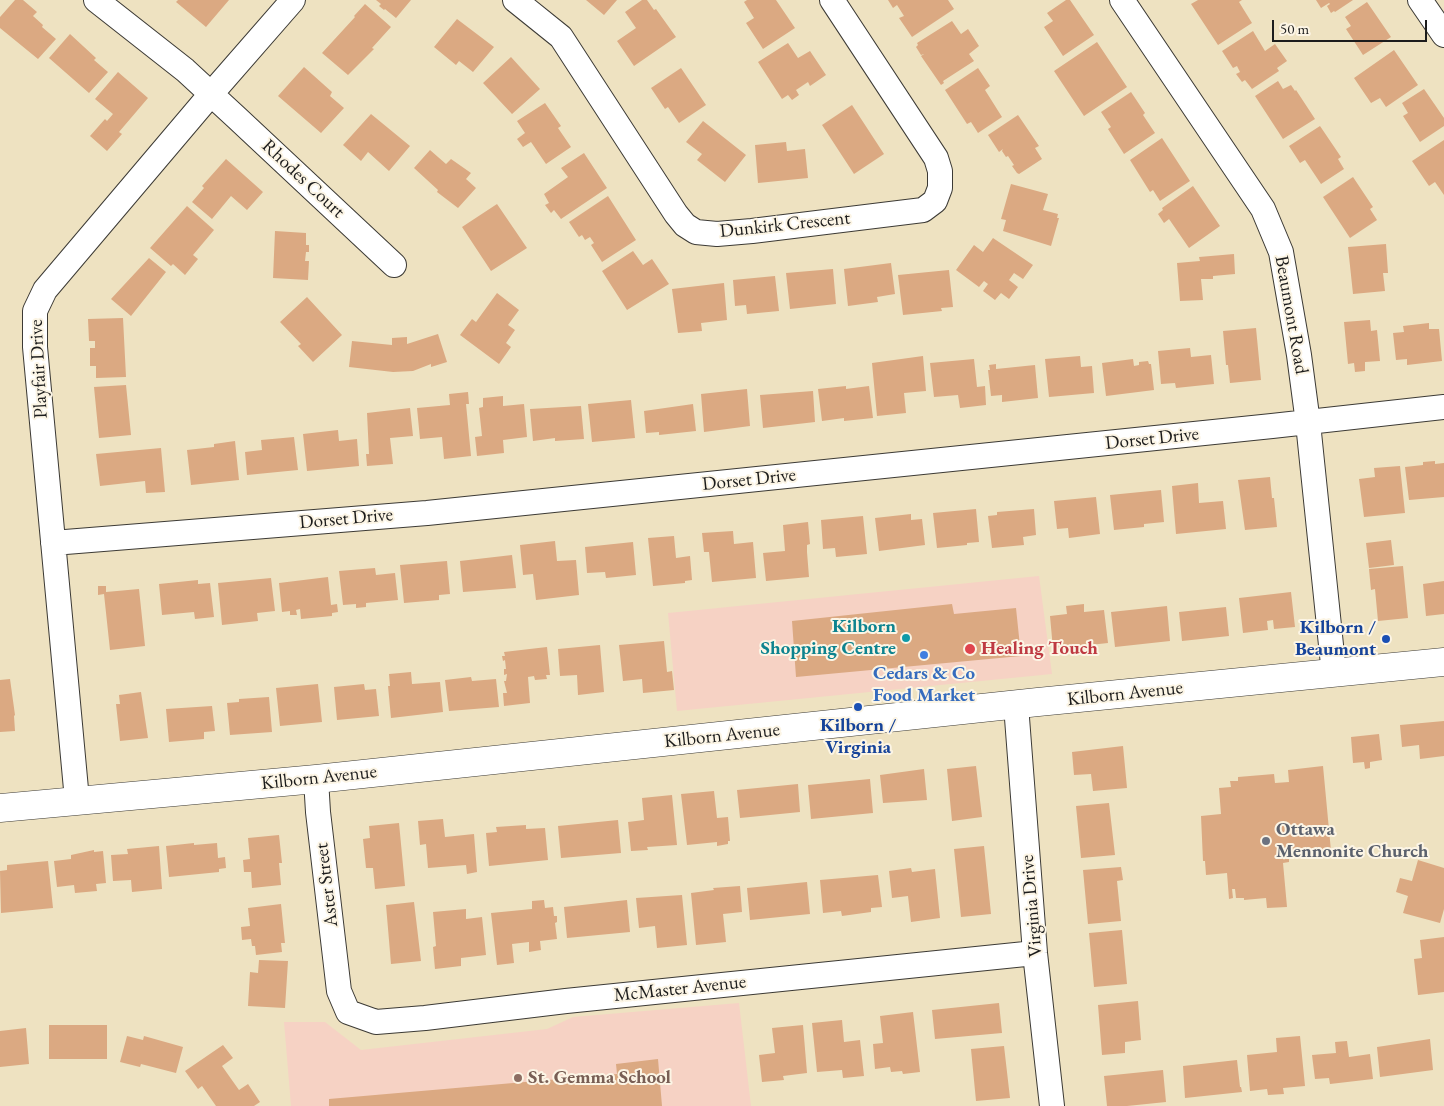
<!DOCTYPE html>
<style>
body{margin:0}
#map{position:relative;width:1444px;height:1106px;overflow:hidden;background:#eee2c1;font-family:"EB Garamond",serif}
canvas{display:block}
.scale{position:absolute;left:1272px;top:20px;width:155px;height:22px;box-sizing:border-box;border:2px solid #1c1c1c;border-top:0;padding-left:6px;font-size:15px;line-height:18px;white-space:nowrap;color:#1c1c1c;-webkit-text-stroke:4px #fcf5e5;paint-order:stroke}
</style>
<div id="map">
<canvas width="1444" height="1106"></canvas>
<div class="scale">50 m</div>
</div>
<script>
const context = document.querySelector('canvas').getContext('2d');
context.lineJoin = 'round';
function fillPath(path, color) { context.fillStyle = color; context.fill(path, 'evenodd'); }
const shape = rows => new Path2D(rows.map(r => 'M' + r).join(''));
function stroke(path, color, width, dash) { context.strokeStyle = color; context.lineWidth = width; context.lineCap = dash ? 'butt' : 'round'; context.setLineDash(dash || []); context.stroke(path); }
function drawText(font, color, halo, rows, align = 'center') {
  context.font = font + ' "EB Garamond",serif'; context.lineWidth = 4; context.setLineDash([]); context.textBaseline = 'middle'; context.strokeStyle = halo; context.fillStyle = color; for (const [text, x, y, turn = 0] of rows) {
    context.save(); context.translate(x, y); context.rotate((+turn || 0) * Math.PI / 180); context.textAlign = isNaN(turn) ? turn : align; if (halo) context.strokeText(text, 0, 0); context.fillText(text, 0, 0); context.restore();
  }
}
fillPath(shape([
 [1039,576,1052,674,677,711,668,613],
 [739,1003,751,1106,291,1106,284,1022,325,1022,361,1050,547,1029,573,1017]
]), '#f6d2c4');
fillPath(shape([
 [15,0,23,0,37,12,33,16,43,25,42,27,56,39,38,59,0,28,0,17],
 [178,0,229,0,206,27,176,2],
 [376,0,411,0,396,18,385,9,384,10,379,6,381,4],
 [586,0,617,0,604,15],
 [642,0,647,0,654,10,656,9,676,37,634,66,617,41,636,28,625,12],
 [747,0,776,0,795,28,763,49,746,23,754,18,744,2],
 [888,0,948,0,954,9,912,37,899,18,904,16,897,5,893,8],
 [1066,0,1070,0,1094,35,1063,56,1044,27,1053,21,1047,13],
 [1198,0,1242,0,1239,2,1252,23,1218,45,1191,4],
 [1316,0,1353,0,1335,12,1334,11,1331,13,1327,6,1330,4,1329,3,1321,8],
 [1367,2,1391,37,1363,55,1346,29,1351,26,1345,17],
 [365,4,391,27,372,48,374,49,348,75,322,53,355,17,354,16],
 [457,19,494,47,473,72,459,61,456,65,434,47],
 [952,21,961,34,968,29,979,46,969,54,974,61,943,81,944,83,941,85,921,56,924,54,921,55,916,47,918,45,917,43],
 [1253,31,1265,51,1275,44,1287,61,1277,68,1279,71,1252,89,1245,80,1242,82,1236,74,1240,72,1237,66,1233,68,1222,51],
 [70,34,96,58,94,60,108,72,89,93,49,58],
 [1097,42,1127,87,1084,116,1054,71],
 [788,43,798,58,810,51,826,75,810,86,808,82,796,90,799,95,792,100,788,95,782,99,758,62],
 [1394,50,1418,85,1386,107,1380,98,1371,103,1354,78],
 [511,57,540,89,512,114,483,83],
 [304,67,332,92,330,96,344,108,321,133,278,96],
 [681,68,706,105,679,123,668,107,665,109,651,88],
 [978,68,990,86,985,90,1002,117,978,133,971,122,967,124,945,90],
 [118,72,148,98,119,132,122,134,107,151,90,136,105,119,107,121,113,114,95,99],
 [1278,81,1283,89,1291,85,1295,91,1296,90,1315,119,1283,139,1255,96],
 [1424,89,1444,118,1444,126,1420,142,1403,116,1408,113,1402,103],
 [1131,92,1145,113,1143,115,1155,133,1124,154,1108,129,1111,127,1101,112],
 [545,103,561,126,558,128,571,147,546,164,531,142,523,147,517,139,525,133,517,121],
 [852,105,884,154,854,174,822,125],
 [371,114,410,146,389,171,368,152,361,161,343,145],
 [1018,115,1039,146,1035,148,1042,159,1019,174,1017,173,1012,166,1014,165,1008,156,1006,157,1002,151,1003,149,999,152,988,135],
 [703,121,746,155,725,182,697,160,702,154,686,142],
 [1320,126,1341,157,1338,159,1344,169,1321,184,1305,160,1300,163,1289,146],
 [1162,138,1190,181,1160,201,1153,190,1150,192,1130,160],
 [1444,140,1444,195,1435,182,1429,186,1412,161],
 [786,142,787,151,805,149,808,178,758,183,755,145],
 [430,150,446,164,451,159,471,173,466,179,476,188,458,208,437,192,438,190,414,168],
 [584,153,607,188,561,219,554,210,551,213,545,205,549,203,544,194,568,177,561,168],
 [226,159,263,192,247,210,231,196,212,219,192,202,204,188,202,186],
 [1353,177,1373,207,1370,209,1377,220,1350,238,1323,197],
 [1011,184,1048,194,1043,210,1058,214,1057,218,1059,218,1051,246,1003,231,1006,220,1001,219],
 [1193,186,1220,226,1189,248,1169,219,1164,223,1158,214,1163,210,1162,208],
 [608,196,636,240,602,262,591,245,594,243,590,237,585,240,582,235,579,237,569,222],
 [497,204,527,248,491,271,462,227],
 [187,206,214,230,193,255,198,259,185,275,173,264,171,266,150,248],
 [275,231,306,233,306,245,309,245,309,252,306,252,305,261,309,261,308,280,273,278],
 [993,238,1033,265,1023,279,1014,273,1009,280,1018,287,1009,299,1001,293,995,300,983,291,988,284,984,281,979,287,956,270,974,245,983,252],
 [1386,244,1388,273,1383,273,1385,291,1353,294,1348,247],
 [633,251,643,265,652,259,669,284,627,310,602,271],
 [1234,254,1235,274,1213,276,1213,279,1201,279,1203,300,1180,301,1177,263,1200,261,1199,257],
 [149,258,166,272,131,316,111,299],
 [891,263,895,294,877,297,878,302,848,306,844,269],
 [833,269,836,304,790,309,786,273],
 [949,270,953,307,941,308,942,311,903,315,898,275],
 [775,276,779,311,747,314,746,305,735,306,733,280],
 [724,283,727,320,701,323,702,331,678,333,672,289],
 [497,293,519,310,508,325,515,330,506,343,511,347,499,364,460,335,472,319,476,322],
 [307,297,342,335,313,362,298,346,301,344,280,322],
 [123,318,126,377,96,378,96,366,90,366,90,348,95,348,95,341,89,341,88,319],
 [1370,320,1371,331,1377,330,1380,361,1365,362,1365,371,1355,372,1354,363,1348,364,1344,322],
 [1429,323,1429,329,1439,329,1442,361,1407,365,1407,359,1396,360,1393,333,1404,332,1403,326],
 [1256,328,1261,380,1230,383,1228,365,1226,365,1223,331],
 [438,334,447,362,431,367,431,364,413,371,393,372,349,367,352,341,392,345,392,338,407,337,407,344],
 [1190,348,1191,357,1211,355,1214,384,1176,388,1175,383,1161,384,1158,351],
 [923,356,926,391,904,393,906,413,877,416,872,363],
 [1080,356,1081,367,1092,366,1094,393,1049,397,1045,359],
 [974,359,977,387,985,386,986,405,960,408,958,395,934,397,930,363],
 [1133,359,1134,366,1139,365,1139,362,1148,361,1149,364,1151,364,1154,390,1106,396,1102,363],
 [996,364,996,369,1035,365,1038,398,1002,402,1002,395,991,396,988,370,990,370,989,365],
 [126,385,131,435,99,438,94,387],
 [846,386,846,389,869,386,873,418,844,421,844,418,822,421,818,389],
 [747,389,750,426,704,432,701,394],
 [813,391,815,422,763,428,760,395],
 [468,392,469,404,466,404,471,456,444,459,442,437,420,439,417,408,450,405,449,394],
 [503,396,503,406,524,404,527,437,503,440,504,453,477,456,475,437,482,436,479,408,483,407,483,398],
 [631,400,635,438,592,442,588,404],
 [693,404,696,431,659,435,659,432,646,433,644,411],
 [581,406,584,439,555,441,555,438,533,441,530,409],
 [410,408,413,436,390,438,393,464,367,466,366,454,369,454,367,413],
 [338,430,339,441,357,439,359,466,307,471,303,434],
 [294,437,298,470,247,475,245,452,262,450,261,440],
 [235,441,239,480,191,485,187,450,214,447,214,444],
 [161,448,165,492,146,493,145,481,100,486,96,454],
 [1435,461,1435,464,1444,463,1444,497,1409,500,1405,467,1423,465,1423,462],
 [1400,466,1405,513,1364,517,1359,479,1375,477,1374,468],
 [1270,477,1272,498,1274,498,1277,527,1245,530,1238,480],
 [1198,483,1199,503,1223,501,1226,529,1176,534,1172,486],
 [1161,490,1164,522,1144,524,1144,527,1114,530,1110,495],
 [1096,497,1100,534,1069,538,1068,528,1057,529,1054,501],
 [976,509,979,542,967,543,967,545,937,548,933,513],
 [1034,509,1036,535,1023,537,1024,545,992,548,988,516,997,515,997,512],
 [911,514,911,520,922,519,925,545,879,551,875,518],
 [863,516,867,554,836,557,835,548,823,549,821,520],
 [808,522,810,544,807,545,807,552,809,577,766,581,763,553,785,551,783,525],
 [733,531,734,544,753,542,756,578,712,582,709,552,704,552,702,533],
 [674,536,676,558,690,556,692,580,685,581,685,583,653,586,648,538],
 [1391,540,1394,565,1369,568,1366,543],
 [555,541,557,561,576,560,579,595,536,600,533,574,523,575,520,545],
 [633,542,636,575,606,578,605,572,587,573,585,547],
 [512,555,516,588,463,592,460,561],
 [447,561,450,594,439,595,439,600,404,603,400,565],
 [1403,566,1408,618,1378,621,1375,589,1371,590,1369,569],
 [375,568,376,575,395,573,398,600,366,603,366,607,356,608,356,604,343,605,339,571],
 [328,577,331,605,337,604,338,612,332,613,332,616,301,619,300,609,296,610,297,615,290,615,290,611,282,612,279,583],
 [271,578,275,611,257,613,258,621,222,625,218,583],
 [198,580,198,584,210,583,214,617,195,619,194,612,162,615,159,584],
 [1444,581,1444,614,1426,616,1423,584],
 [98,586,106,586,106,592,139,589,145,646,110,650,104,594,98,595],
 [1291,592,1295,627,1274,629,1273,620,1267,621,1268,630,1243,633,1239,598],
 [952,604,954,614,1016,608,1021,656,796,677,792,621],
 [1084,604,1084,612,1104,610,1108,643,1053,649,1050,616,1067,614,1066,606],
 [1167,606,1170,641,1115,647,1111,612],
 [1226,607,1229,636,1182,641,1179,612],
 [664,641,667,672,672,671,674,690,643,693,642,679,623,681,619,645],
 [600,645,604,692,578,695,577,675,560,676,558,649],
 [547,647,550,675,546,675,547,679,535,680,534,676,528,677,530,703,504,706,503,693,507,693,504,681,506,681,507,674,504,675,504,669,506,669,505,660,503,661,502,656,505,656,504,652],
 [411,672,412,684,440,682,443,712,391,718,388,686,390,686,389,674],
 [471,677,472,681,496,679,499,707,449,711,445,680],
 [10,679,15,715,14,716,15,731,0,732,0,680],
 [318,684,322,722,280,726,276,688],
 [364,684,365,690,376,689,379,716,337,720,334,687],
 [141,692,148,738,120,741,116,704,120,704,119,695],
 [269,697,272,732,230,735,227,703,239,702,239,699],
 [212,706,215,731,204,732,204,739,169,742,166,709],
 [1444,721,1444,756,1420,759,1419,745,1402,747,1400,725],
 [1379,734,1382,760,1370,762,1370,768,1365,769,1364,762,1353,763,1351,737],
 [1123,746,1127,788,1093,791,1091,774,1074,775,1072,752],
 [976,766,982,817,952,821,947,769],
 [1323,766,1331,851,1289,855,1289,862,1283,863,1287,907,1267,908,1266,898,1244,900,1244,898,1236,898,1235,889,1232,889,1233,898,1229,899,1227,873,1206,875,1205,861,1203,861,1201,816,1221,814,1219,788,1231,787,1230,781,1238,781,1238,777,1274,774,1275,783,1289,782,1288,770],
 [924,769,927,800,883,803,880,775],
 [870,779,873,813,811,819,808,785],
 [798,784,800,812,740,818,737,790],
 [714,791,717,818,728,817,730,841,728,841,728,844,717,846,717,842,687,845,681,794],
 [672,795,677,845,647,847,648,850,631,851,628,822,644,820,642,798],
 [1109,803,1115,855,1081,858,1076,806],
 [443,819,445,837,474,834,477,872,467,874,466,865,428,868,426,844,420,845,418,821],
 [618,820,621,853,561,858,558,826],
 [399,823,405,886,375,889,373,868,366,868,363,839,370,838,369,826],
 [526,825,526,829,545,828,548,860,489,866,486,833,497,832,496,827],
 [279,835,282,863,279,863,281,885,252,888,251,872,244,872,243,860,250,859,248,838],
 [194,843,194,845,217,843,218,858,225,857,226,868,219,869,219,872,169,877,166,846],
 [159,846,162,889,132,892,131,880,113,881,111,855,128,854,127,849],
 [984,846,991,914,961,917,954,849],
 [94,850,94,852,103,851,106,883,96,884,97,891,75,893,74,885,57,887,54,861,71,859,71,855],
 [1418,860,1444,868,1444,909,1440,923,1403,913,1408,896,1396,892,1400,878,1412,881],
 [48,861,53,908,1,913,0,871,7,870,7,865],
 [1121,867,1123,880,1117,881,1121,921,1088,924,1083,870],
 [911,868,912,872,935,869,940,918,911,922,908,896,892,898,889,871],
 [878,875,882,907,871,908,871,912,842,916,841,911,823,913,820,880],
 [807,882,810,914,750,920,747,888],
 [740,886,742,912,723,914,726,942,696,945,691,893,714,890,713,888],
 [682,895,687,945,657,948,655,926,639,928,636,898],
 [544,900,545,908,553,907,554,916,557,916,557,922,555,923,557,939,540,941,541,950,529,952,529,942,512,944,514,963,497,965,491,913,532,909,532,901],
 [627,900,630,932,567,938,564,907],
 [414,902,421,961,391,964,386,905],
 [281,904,285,943,281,943,282,952,256,955,255,946,252,946,251,939,242,940,241,927,250,926,248,908],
 [466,909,466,919,482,917,486,955,461,958,461,966,435,969,433,947,436,946,433,912],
 [1122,930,1127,984,1094,987,1089,933],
 [1444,937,1444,992,1418,995,1414,959,1422,958,1420,940],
 [259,960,288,961,285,1008,248,1006,250,972,258,973],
 [1138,1001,1141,1040,1125,1042,1125,1053,1102,1055,1098,1005],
 [999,1003,1002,1033,935,1039,932,1010],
 [913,1012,920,1072,903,1074,902,1071,891,1072,890,1067,875,1069,873,1044,883,1043,880,1016],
 [842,1020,844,1042,860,1040,864,1076,843,1078,842,1070,817,1072,812,1023],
 [49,1025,107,1025,107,1059,49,1059],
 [803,1025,807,1073,783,1076,784,1080,762,1082,759,1055,775,1053,772,1028],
 [26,1028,29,1064,0,1067,0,1031],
 [127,1036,143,1040,144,1036,183,1047,176,1073,141,1064,140,1067,120,1062],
 [1300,1036,1305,1086,1283,1088,1284,1094,1268,1095,1267,1089,1250,1091,1247,1055,1277,1052,1276,1038],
 [1430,1039,1433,1070,1380,1077,1377,1047],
 [1347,1041,1349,1057,1370,1054,1373,1079,1330,1084,1329,1078,1315,1079,1312,1055,1336,1053,1335,1042],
 [223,1045,233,1058,222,1066,239,1090,248,1084,260,1102,254,1106,216,1106,202,1086,198,1089,185,1071],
 [1004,1046,1010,1098,976,1101,971,1049],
 [658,1059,662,1106,329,1106,329,1099,617,1074,616,1064],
 [1237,1060,1240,1087,1241,1087,1242,1092,1185,1098,1183,1066],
 [1163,1070,1166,1102,1127,1106,1107,1106,1104,1076]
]), '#dba982');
const street = shape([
 [96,0,185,70,237,118,394,265],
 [515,0,561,37,676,214,685,225,696,232,717,234,752,231,923,210,935,201,940,188,940,171,936,158,832,0],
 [1122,0,1263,209,1281,252,1299,355,1308,423,1334,674],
 [1420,0,1444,35],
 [53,543,427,513,1272,426,1444,407],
 [1016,705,1035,953,1052,1106],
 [316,779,318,812,339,991,348,1012,376,1022,425,1018,566,1001,1035,953],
 [77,800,35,347,35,311,45,290,211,94,293,0]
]);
const secondary = shape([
 [0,808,316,779,1038,702,1444,662]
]);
stroke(street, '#3c3a35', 26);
stroke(secondary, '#3c3a35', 29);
stroke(street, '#fff', 24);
stroke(secondary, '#fff', 28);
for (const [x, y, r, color] of [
 [906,638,5,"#0f9aa8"],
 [1386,639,5,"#1a4fb4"],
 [970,649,6,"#e0444e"],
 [924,655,5,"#3f7fe0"],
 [858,707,5,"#1a4fb4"],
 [1266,841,5,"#6b7280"],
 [518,1078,5,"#8d6e63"]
]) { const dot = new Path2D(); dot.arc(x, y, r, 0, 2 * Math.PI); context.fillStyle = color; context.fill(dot); stroke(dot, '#fcf5e5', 2); }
drawText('19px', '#1c1c1c', '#fcf5e5', [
 ["Rhodes Court",303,179,43],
 ["Dunkirk Crescent",785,225,-6],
 ["Beaumont Road",1291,315,80],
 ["Playfair Drive",39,369,-93],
 ["Dorset Drive",1152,439,-6],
 ["Dorset Drive",749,480,-6],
 ["Dorset Drive",346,519,-5],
 ["Kilborn Avenue",1125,694,-6],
 ["Kilborn Avenue",722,736,-6],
 ["Kilborn Avenue",319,778,-6],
 ["Aster Street",327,885,-97],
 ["Virginia Drive",1032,906,-95],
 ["McMaster Avenue",680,989,-6]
]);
drawText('bold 19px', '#0d838f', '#fcf5e5', [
 ["Kilborn",896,627],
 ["Shopping Centre",896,649]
], 'right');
drawText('bold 19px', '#164399', '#fcf5e5', [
 ["Kilborn /",1376,628],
 ["Beaumont",1376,650],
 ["Kilborn /",858,726,"center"],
 ["Virginia",858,748,"center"]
], 'right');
drawText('bold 19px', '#be3a42', '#fcf5e5', [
 ["Healing Touch",981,649]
], 'left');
drawText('bold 19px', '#366cbe', '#fcf5e5', [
 ["Cedars & Co",924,674],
 ["Food Market",924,696]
]);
drawText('bold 19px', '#5b616d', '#fcf5e5', [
 ["Ottawa",1276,830],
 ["Mennonite Church",1276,852]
], 'left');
drawText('bold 19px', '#785e54', '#fcf5e5', [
 ["St. Gemma School",528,1078]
], 'left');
</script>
